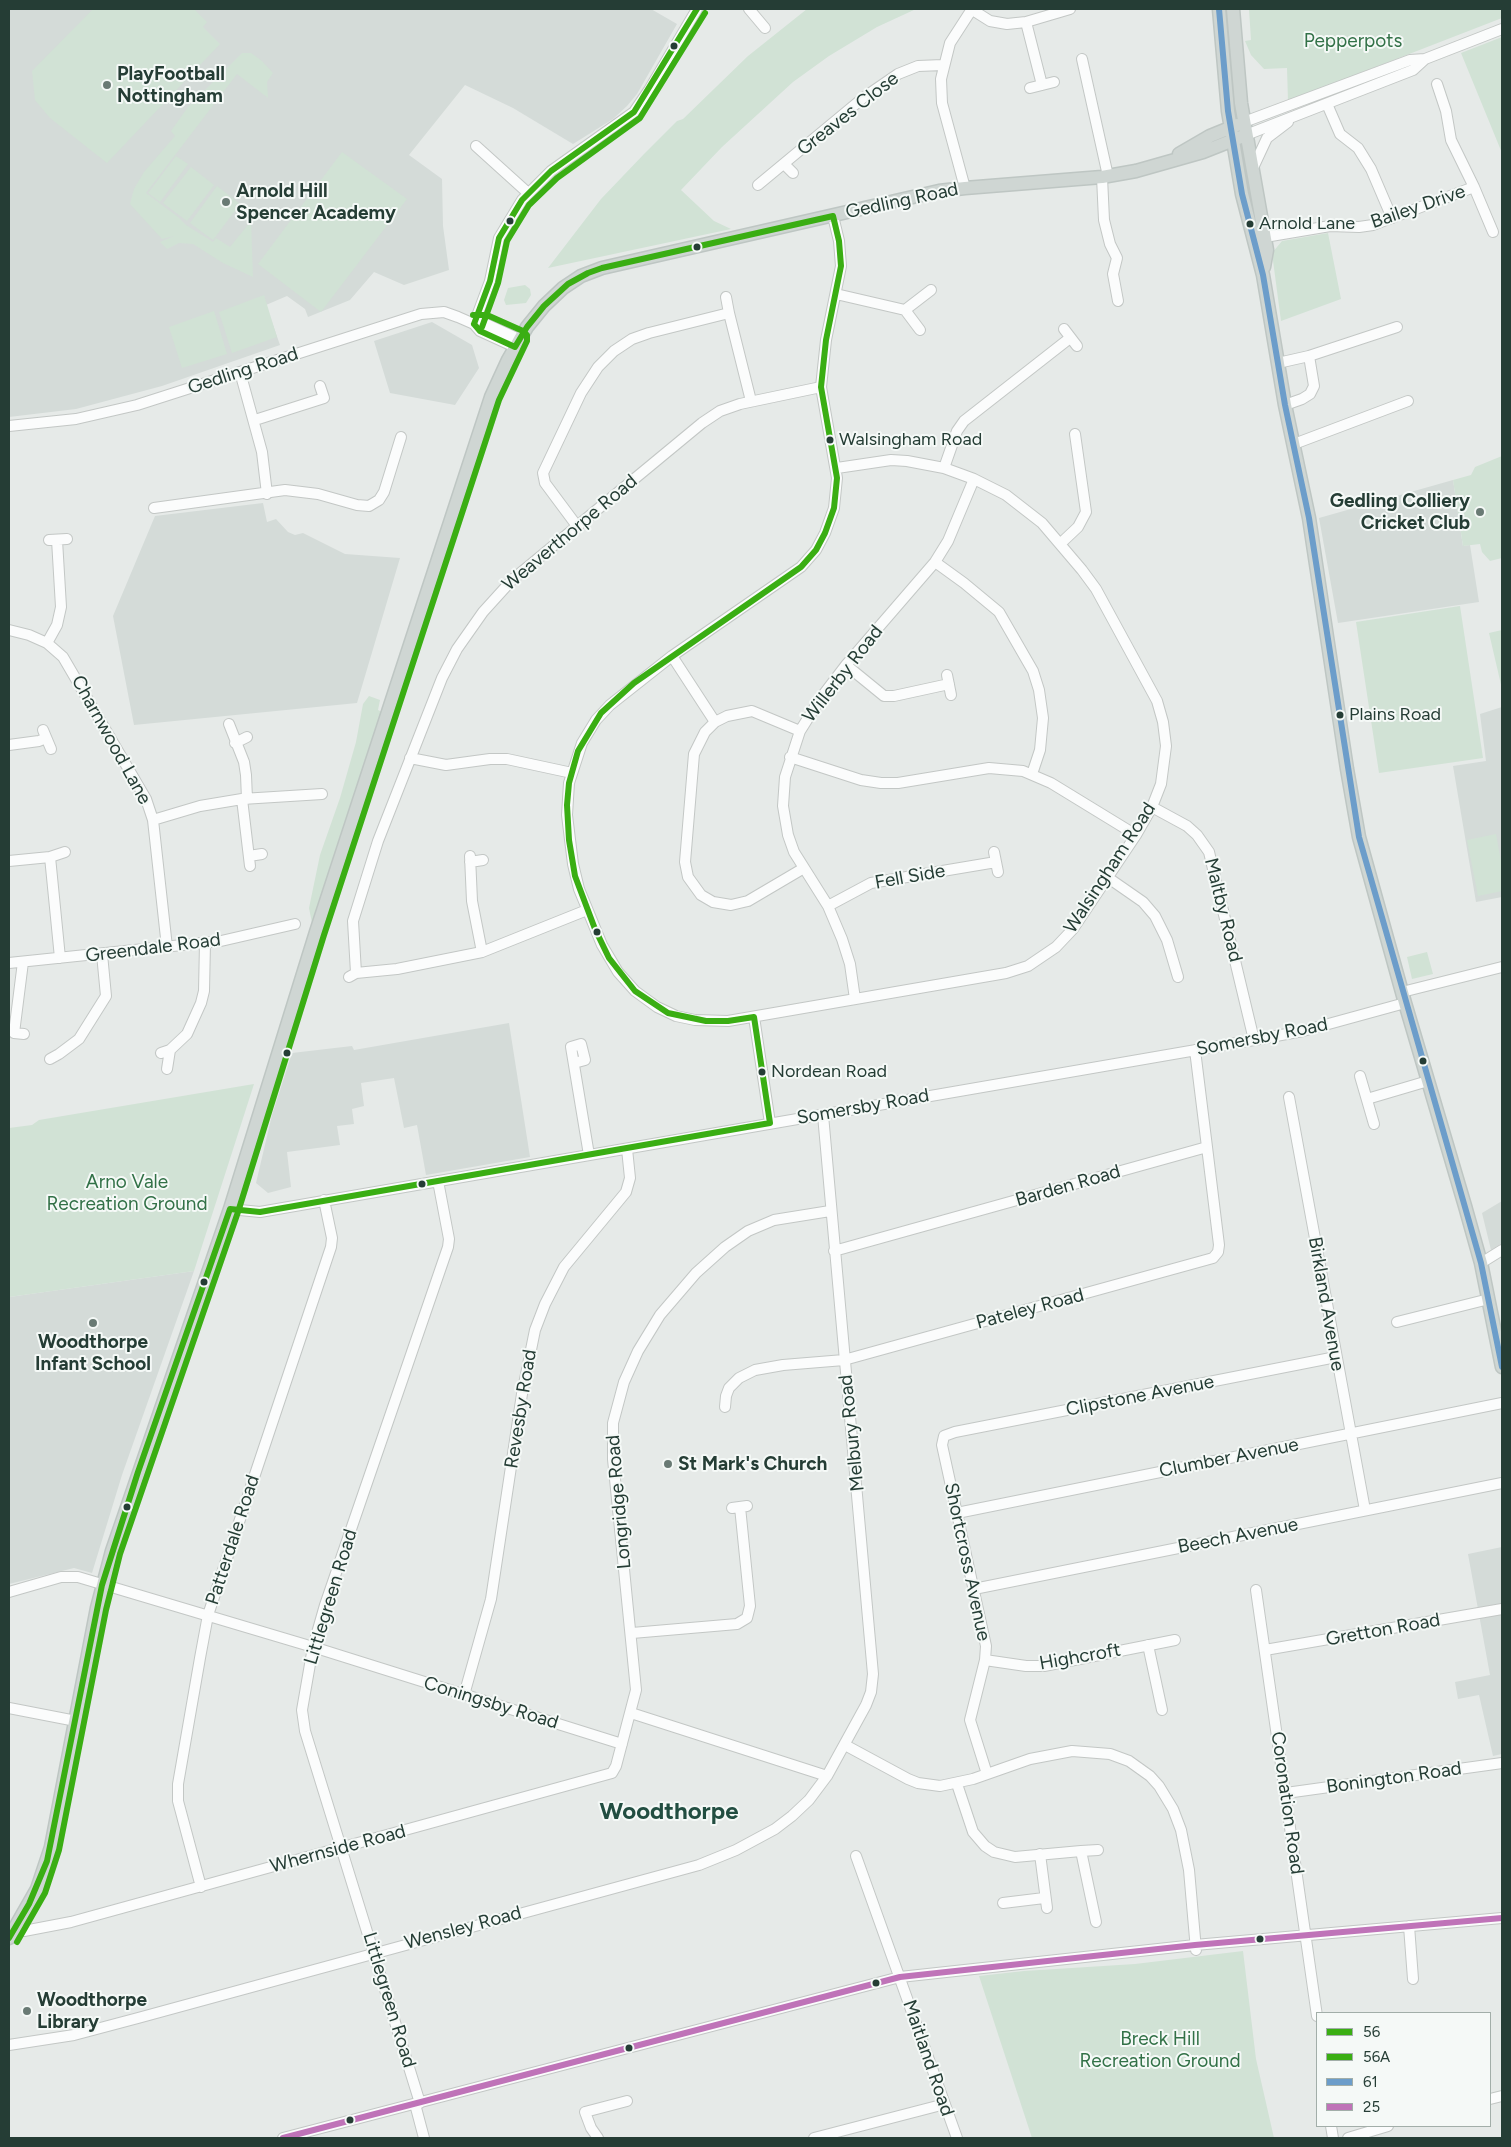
<!DOCTYPE html>
<style>
body{margin:0}
#map{position:relative;width:1511px;height:2147px;overflow:hidden;background:#e6eae8;font-family:Figtree,sans-serif}
canvas{display:block}
.frame{position:absolute;inset:0;border:10px solid #253d35;pointer-events:none}
.legend{position:absolute;left:1316px;top:2012px;width:175px;height:115px;box-sizing:border-box;background:#f5f9f7;border:1px solid #a2aea9;margin:0;padding:6px 9px;list-style:none;font-size:15px;color:#253d35}
.legend li{display:flex;align-items:center;gap:10px;height:25px}
.legend b{width:25px;border:1px solid #a2aea9}
</style>
<div id="map">
<canvas width="1511" height="2147"></canvas>
<div class="frame"></div>
<ul class="legend">
<li><b style="height:6px;background:#3aae13"></b>56</li>
<li><b style="height:6px;background:#3aae13"></b>56A</li>
<li><b style="height:6px;background:#6c9dca"></b>61</li>
<li><b style="height:6px;background:#bf73b8"></b>25</li>
</ul>
</div>
<script>
const context = document.querySelector('canvas').getContext('2d');
context.lineJoin = 'round';
function fillPath(path, color) { context.fillStyle = color; context.fill(path, 'evenodd'); }
const shape = rows => new Path2D(rows.map(r => 'M' + r).join(''));
function stroke(path, color, width, dash) { context.strokeStyle = color; context.lineWidth = width; context.lineCap = dash ? 'butt' : 'round'; context.setLineDash(dash || []); context.stroke(path); }
function drawText(font, color, halo, rows, align = 'center') {
  context.font = font + ' Figtree,sans-serif'; context.lineWidth = 4; context.setLineDash([]); context.textBaseline = 'middle'; context.strokeStyle = halo; context.fillStyle = color; for (const [text, x, y, turn = 0] of rows) {
    context.save(); context.translate(x, y); context.rotate((+turn || 0) * Math.PI / 180); context.textAlign = isNaN(turn) ? turn : align; if (halo) context.strokeText(text, 0, 0); context.fillText(text, 0, 0); context.restore();
  }
}
fillPath(shape([
 [9,9,651,9,677,24,637,94,627,106,613,119,573,144,513,108,465,85,409,155,442,179,443,226,449,270,404,285,374,272,350,300,308,317,305,309,287,296,266,305,280,345,162,386,76,409,9,417],
 [432,322,472,345,479,368,455,405,390,393,374,341],
 [1453,480,1463,546,1470,545,1479,602,1338,623,1319,518],
 [263,503,267,522,276,519,288,532,295,535,303,533,345,554,400,558,357,703,134,725,113,616,155,516],
 [1502,707,1502,897,1476,902,1453,766,1486,761,1480,714],
 [509,1023,530,1157,426,1175,417,1125,404,1128,394,1078,361,1083,364,1106,352,1109,354,1124,337,1126,340,1145,287,1152,291,1187,268,1193,256,1183,272,1115,292,1053,352,1046,354,1050],
 [1502,1201,1502,1243,1491,1250,1482,1213],
 [194,1271,122,1475,92,1573,74,1568,9,1584,9,1297],
 [1502,1547,1502,1754,1493,1756,1479,1695,1458,1699,1455,1682,1490,1675,1468,1554]
]), '#d4dbd8');
fillPath(shape([
 [93,9,194,9,207,22,203,27,220,44,107,163,50,118,35,100,32,71],
 [807,9,916,9,877,27,829,56,793,82,722,147,681,190,714,221,731,229,548,268,601,199,644,154,677,121,683,119,748,56],
 [1249,9,1502,9,1502,18,1288,101,1287,68,1264,69,1251,55,1245,41,1251,40],
 [1502,37,1502,153,1461,53],
 [242,53,251,53,262,61,273,73,267,82,268,98,237,74,146,193,178,217,186,225,213,242,216,238,230,247,251,221,253,277,223,263,193,244,179,243,167,249,160,242,174,236,162,239,130,204,134,189,144,172,175,136,171,131,188,107],
 [342,152,407,199,321,312,258,264],
 [176,156,188,164,160,202,148,193],
 [191,167,214,185,187,221,163,203],
 [217,186,240,204,213,240,190,223],
 [1328,233,1341,299,1281,321,1272,253,1282,241],
 [525,285,530,289,531,295,526,303,506,305,504,300,508,288],
 [264,295,277,337,232,353,219,312],
 [214,311,227,354,182,368,169,327],
 [1502,456,1502,558,1490,561,1482,552,1480,544,1463,546,1453,480,1471,475,1475,467],
 [1460,606,1483,758,1379,773,1356,622],
 [1502,630,1502,689,1489,633],
 [369,696,380,700,378,710,382,712,312,923,309,908,320,855,340,798,356,742,363,704],
 [1496,834,1502,867,1502,891,1478,896,1467,840],
 [1427,952,1433,974,1412,979,1407,957],
 [254,1084,194,1271,9,1297,9,1128,32,1125,39,1120],
 [1243,1951,1256,2059,1274,2138,1032,2138,979,1976,1024,1971,1135,1964]
]), '#d1e2d5');
const minor = shape([
 [749,9,765,28],
 [971,9,990,21,1007,24,1026,22,1070,9],
 [1026,22,1042,85],
 [1082,59,1108,176],
 [1437,84,1446,111,1451,140,1474,187],
 [1030,88,1054,82],
 [1327,104,1340,134,1358,148,1371,169,1392,218],
 [1244,122,1410,60,1425,59,1502,29],
 [1246,135,1413,70,1425,59],
 [476,146,528,193],
 [784,164,793,173],
 [1253,168,1267,138,1288,122],
 [1102,177,1104,220,1110,244,1117,258,1113,274,1118,301],
 [758,185,863,98,898,74,918,66,943,65],
 [965,188,942,103,941,79,950,43,972,9],
 [833,216,839,241,841,266,826,340,821,387,837,478,834,508,825,533,816,550,801,567,672,656,610,705,596,720,582,743,569,783,567,815,573,864,579,889,602,945,618,972,635,991,657,1007,676,1016,695,1020,728,1021,1006,973,1028,966,1056,947,1073,929,1136,835,1152,807,1161,784,1166,746,1163,722,1157,701,1096,589,1082,570,1042,523,1006,495,974,479,944,468,907,461,891,460,837,468],
 [1259,238,1330,226,1359,227,1373,225,1474,187,1493,232],
 [836,294,905,310],
 [726,297,729,313],
 [474,324,490,281,499,238,522,200,551,171,634,112,649,90,697,9],
 [474,324,484,323,519,339],
 [1064,329,1077,346],
 [920,330,905,310,931,290],
 [1278,363,1309,356],
 [240,372,262,452,267,494],
 [1285,405,1302,399,1310,394,1314,386,1309,356,1397,327],
 [255,420,324,398,320,386],
 [9,426,76,419,137,405,421,314,444,312,458,317,474,324,480,331,515,347],
 [1294,444,1408,401],
 [944,468,957,431,964,421,1070,338],
 [154,508,285,490,318,494,357,505,369,506,379,500,384,492,401,437],
 [577,526,545,483,543,473,581,393,598,367,614,351,632,339,649,333,729,313,751,401],
 [49,540,67,539],
 [1060,544,1078,527,1086,512,1075,434],
 [935,562,964,583,999,612,1033,671,1039,690,1043,718,1040,750,1032,774],
 [9,630,29,635,47,643,63,657,146,799,153,820,167,947],
 [47,643,57,625,61,607,57,540],
 [672,656,715,722],
 [846,665,884,696,894,696,949,684],
 [947,675,951,695],
 [229,724,244,762,246,775,247,799],
 [43,730,51,749],
 [800,731,752,711,727,716,715,722,705,732,694,754,685,862,688,877,701,895,713,902,731,905,748,901,804,868],
 [235,743,247,737],
 [9,745,39,741,46,738],
 [790,757,861,780,881,783,898,783,989,768,1023,771,1051,783,1136,835],
 [410,758,446,765,490,759,507,759,572,773],
 [242,799,250,866],
 [1152,807,1187,826,1197,835,1209,852,1254,1040],
 [153,820,200,806,242,799,322,794],
 [994,852,998,872],
 [249,856,262,854],
 [470,856,472,901,482,952],
 [50,857,65,852],
 [9,861,50,857,60,958],
 [470,862,483,860],
 [1107,877,1143,902,1155,916,1167,940,1178,977],
 [828,906,871,883,996,862],
 [23,962,14,1033,24,1034],
 [9,963,221,941,295,924],
 [356,973,353,921,378,841,442,678,457,649,483,612,512,580,702,423,720,411,740,404,821,387],
 [349,977,356,973,397,969,482,952,587,910],
 [1402,992,1502,967],
 [855,999,850,964,842,939,828,906,794,852,788,835,783,806,785,777,800,731,820,699,846,665,935,562,948,541,974,479],
 [754,1017,770,1123],
 [161,1053,170,1050,187,1034,201,1003,204,991,205,943],
 [50,1059,59,1054,79,1039,106,996,102,954],
 [574,1063,585,1060,581,1044,571,1047,589,1155],
 [167,1069,170,1050],
 [1360,1076,1374,1124],
 [1289,1097,1365,1510],
 [1367,1099,1428,1081],
 [230,1209,260,1212,1254,1040,1303,1031,1405,1003],
 [834,1251,1207,1147,1195,1050],
 [1481,1263,1502,1250],
 [1397,1322,1489,1299],
 [725,1407,726,1396,729,1388,739,1378,755,1370,783,1365,844,1360,1213,1258,1218,1252,1219,1245,1207,1147],
 [732,1508,747,1506],
 [957,1513,1502,1403],
 [974,1589,1502,1483],
 [1256,1590,1317,2016],
 [9,1592,61,1577,78,1577,313,1647,622,1744],
 [632,1633,737,1624,747,1618,750,1606,740,1507],
 [1148,1645,1162,1710],
 [1265,1650,1502,1609],
 [985,1660,1026,1666,1044,1666,1175,1640],
 [464,1695,491,1599,522,1394,535,1330,545,1304,564,1267,626,1192,630,1178,627,1149],
 [9,1708,76,1721],
 [631,1713,827,1776],
 [845,1745,908,1779,918,1783,940,1786,973,1779,1030,1759,1072,1751,1110,1754,1129,1761,1150,1776,1159,1786,1173,1809,1181,1830,1189,1870,1196,1950],
 [987,1774,970,1720,985,1660,986,1646,942,1445,944,1436,955,1432,1336,1357],
 [957,1784,973,1832,985,1846,994,1852,1015,1857,1081,1851,1096,1922],
 [1286,1793,1502,1763],
 [1081,1851,1098,1850],
 [1040,1854,1047,1908],
 [856,1856,957,2138],
 [201,1887,178,1801,178,1784,200,1658,208,1615,331,1247,332,1238,324,1200],
 [1003,1903,1044,1898],
 [16,1926,24,1931,71,1922,612,1773,616,1766,636,1690,613,1459,613,1423,624,1382,638,1351,660,1315,696,1273,725,1247,748,1231,774,1220,830,1211],
 [1409,1926,1413,1979],
 [9,2045,74,2035,138,2018,699,1865,736,1850,775,1829,792,1816,809,1800,827,1776,866,1705,871,1692,873,1674,823,1115],
 [1490,2099,1502,2096],
 [420,2103,305,1731,302,1710,313,1647,325,1605,448,1247,449,1239,438,1181],
 [415,2104,424,2138],
 [1331,2126,1333,2138],
 [283,2138,900,1977,1195,1945,1502,1918],
 [598,2138,591,2128,585,2112,627,2101],
 [814,2138,945,2104],
 [1348,2138,1388,2126]
]);
const major = shape([
 [1219,9,1228,111,1242,194,1263,275,1285,405,1309,518,1347,769,1359,837,1405,1003,1465,1206,1481,1263,1502,1367],
 [1233,9,1241,103,1267,250,1264,267],
 [1179,154,1210,136,1237,125],
 [9,1938,37,1889,51,1847,97,1608,112,1551,230,1209,316,932,491,397,508,360,527,327,544,306,563,288,581,276,602,268,939,191,965,188,1102,177,1136,171,1203,152,1246,135]
]);
stroke(minor, '#c3c7c5', 12);
stroke(major, '#bec6c3', 15);
stroke(minor, '#fbfcfc', 10);
stroke(major, '#cfd6d3', 12);
stroke(shape([
 [474,324,490,281,499,238,522,200,551,171,634,112,697,9],
 [9,1938,29,1904,47,1861,102,1585,138,1472,230,1209,260,1212,770,1123,754,1017,728,1021,706,1021,668,1013,635,991,609,958,595,929,575,876,569,840,567,805,569,783,578,751,601,713,634,683,801,567,816,550,825,533,834,508,837,478,821,387,826,340,841,266,839,241,833,216,602,268,588,273,568,284,544,306,527,327,515,347,480,331,474,324]
]), '#3aae13', 6);
stroke(shape([
 [482,327,498,283,507,241,529,205,557,178,640,118,705,13],
 [17,1942,45,1893,59,1850,106,1610,120,1554,238,1212,324,935,499,400,527,341,527,335,523,331,487,315,473,315]
]), '#3aae13', 6);
stroke(shape([
 [1219,9,1228,111,1242,194,1263,275,1285,405,1309,518,1359,837,1481,1263,1502,1367]
]), '#6c9dca', 6);
stroke(shape([
 [283,2138,900,1977,1195,1945,1502,1918]
]), '#bf73b8', 6);
for (const [x, y, r, color] of [
 [674,46,4.5,"#253d35"],
 [107,85,5,"#697a74"],
 [226,202,5,"#697a74"],
 [510,221,4.5,"#253d35"],
 [1250,224,4.5,"#253d35"],
 [697,247,4.5,"#253d35"],
 [830,440,4.5,"#253d35"],
 [1480,512,5,"#697a74"],
 [1340,715,4.5,"#253d35"],
 [597,932,4.5,"#253d35"],
 [287,1053,4.5,"#253d35"],
 [1423,1061,4.5,"#253d35"],
 [762,1072,4.5,"#253d35"],
 [422,1184,4.5,"#253d35"],
 [204,1282,4.5,"#253d35"],
 [93,1323,5,"#697a74"],
 [668,1464,5,"#697a74"],
 [127,1507,4.5,"#253d35"],
 [1260,1939,4.5,"#253d35"],
 [876,1983,4.5,"#253d35"],
 [27,2011,5,"#697a74"],
 [629,2048,4.5,"#253d35"],
 [350,2120,4.5,"#253d35"]
]) { const dot = new Path2D(); dot.arc(x, y, r, 0, 2 * Math.PI); context.fillStyle = color; context.fill(dot); stroke(dot, '#f5f9f7', 2); }
drawText('18px', '#253d35', '#f5f9f7', [
 ["Arnold Lane",1259,224],
 ["Walsingham Road",839,440],
 ["Plains Road",1349,715],
 ["Nordean Road",771,1072]
], 'left');
drawText('19px', '#327147', '#f5f9f7', [
 ["Pepperpots",1353,41],
 ["Arno Vale",127,1182],
 ["Recreation Ground",127,1204],
 ["Breck Hill",1160,2039],
 ["Recreation Ground",1160,2061]
]);
drawText('bold 19px', '#253d35', '#f5f9f7', [
 ["PlayFootball",117,74],
 ["Nottingham",117,96],
 ["Arnold Hill",236,191],
 ["Spencer Academy",236,213],
 ["Gedling Colliery",1470,501,"right"],
 ["Cricket Club",1470,523,"right"],
 ["Woodthorpe",93,1342,"center"],
 ["Infant School",93,1364,"center"],
 ["St Mark's Church",678,1464],
 ["Woodthorpe",37,2000],
 ["Library",37,2022]
], 'left');
drawText('19px', '#253d35', '#f5f9f7', [
 ["Greaves Close",848,114,-38],
 ["Gedling Road",902,201,-12],
 ["Bailey Drive",1418,207,-19],
 ["Gedling Road",243,371,-18],
 ["Weaverthorpe Road",570,533,-40],
 ["Willerby Road",843,674,-52],
 ["Charnwood Lane",111,740,61],
 ["Walsingham Road",1110,868,-57],
 ["Fell Side",910,877,-10],
 ["Maltby Road",1223,910,76],
 ["Greendale Road",153,948,-7],
 ["Somersby Road",1262,1037,-11],
 ["Somersby Road",863,1107,-10],
 ["Barden Road",1068,1186,-16],
 ["Birkland Avenue",1326,1304,80],
 ["Pateley Road",1030,1309,-15],
 ["Clipstone Avenue",1140,1396,-11],
 ["Revesby Road",521,1409,-81],
 ["Melbury Road",852,1433,-96],
 ["Clumber Avenue",1229,1458,-11],
 ["Longridge Road",619,1502,-95],
 ["Beech Avenue",1238,1536,-11],
 ["Patterdale Road",233,1540,-72],
 ["Shortcross Avenue",967,1562,78],
 ["Littlegreen Road",331,1597,-73],
 ["Gretton Road",1383,1630,-10],
 ["Highcroft",1080,1657,-10],
 ["Coningsby Road",491,1703,17],
 ["Bonington Road",1394,1778,-8],
 ["Coronation Road",1287,1803,82],
 ["Whernside Road",338,1849,-15],
 ["Wensley Road",463,1928,-15],
 ["Littlegreen Road",389,2000,73],
 ["Maitland Road",928,2058,71]
]);
drawText('bold 24px', '#224e41', '#f5f9f7', [
 ["Woodthorpe",669,1812]
]);
</script>
